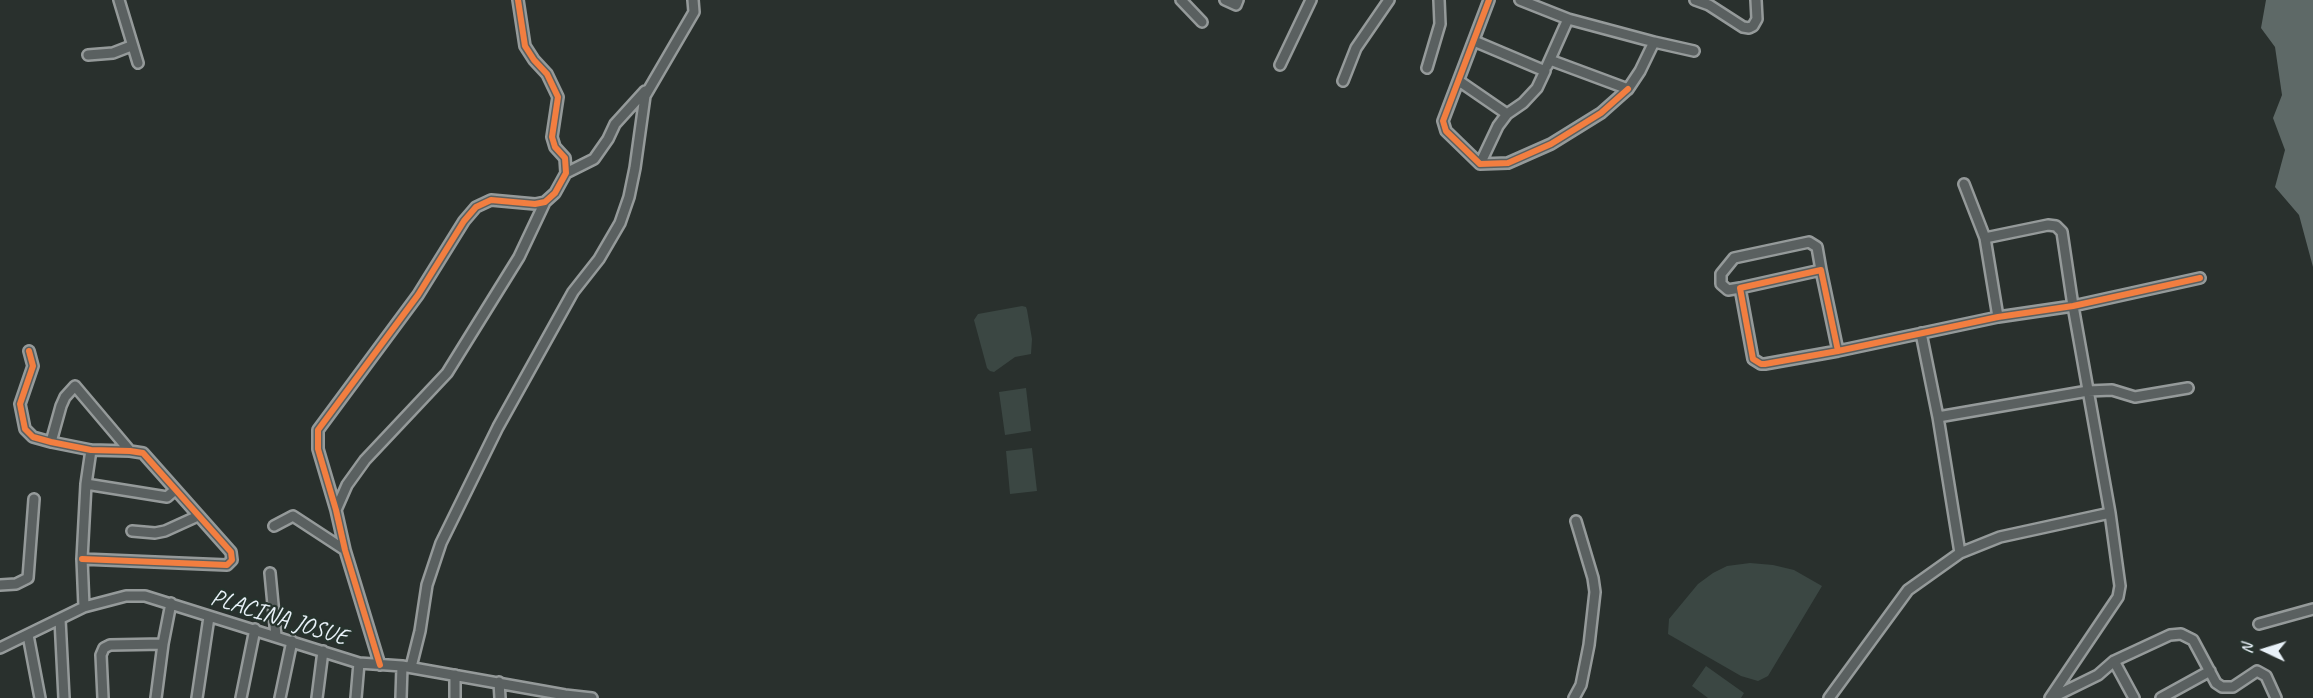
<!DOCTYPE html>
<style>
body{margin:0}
#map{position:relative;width:2313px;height:698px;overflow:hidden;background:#29302d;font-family:Caveat,sans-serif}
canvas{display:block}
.north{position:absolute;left:2235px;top:620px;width:60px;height:60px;-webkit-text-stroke:4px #26332d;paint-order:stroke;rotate:274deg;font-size:16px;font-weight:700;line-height:24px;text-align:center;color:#e8f1f8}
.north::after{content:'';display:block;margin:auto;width:21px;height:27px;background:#e8f1f8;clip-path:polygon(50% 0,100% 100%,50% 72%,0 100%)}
</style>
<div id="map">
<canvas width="2313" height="698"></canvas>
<div class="north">N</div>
</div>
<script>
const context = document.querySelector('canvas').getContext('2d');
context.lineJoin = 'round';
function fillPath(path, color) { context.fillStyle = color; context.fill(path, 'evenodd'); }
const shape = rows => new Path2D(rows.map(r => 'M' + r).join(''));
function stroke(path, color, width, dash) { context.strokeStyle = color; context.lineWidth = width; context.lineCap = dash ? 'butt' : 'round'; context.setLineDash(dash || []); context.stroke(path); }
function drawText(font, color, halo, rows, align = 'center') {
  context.font = font + ' Caveat,sans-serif'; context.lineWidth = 4.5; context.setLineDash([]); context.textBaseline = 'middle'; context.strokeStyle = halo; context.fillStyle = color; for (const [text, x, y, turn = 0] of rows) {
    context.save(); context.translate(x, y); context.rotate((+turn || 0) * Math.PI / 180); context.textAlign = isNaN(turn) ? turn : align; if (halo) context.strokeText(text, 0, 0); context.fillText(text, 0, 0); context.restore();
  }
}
fillPath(shape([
 [1022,306,1026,307,1027,310,1032,339,1031,354,1015,357,994,372,990,371,987,368,974,320,978,314],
 [1026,388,1031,431,1005,435,999,392],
 [1032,448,1037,491,1010,494,1006,451],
 [1750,563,1773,565,1794,570,1822,586,1768,676,1758,681,1741,676,1668,634,1669,619,1698,584,1713,573,1727,566],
 [1706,666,1744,693,1741,698,1708,698,1692,686]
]), '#3b4743');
fillPath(shape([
 [2266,0,2313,0,2313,267,2299,215,2275,187,2285,150,2273,118,2282,95,2275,47,2261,28]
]), '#5e6967');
const street = shape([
 [119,0,138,63],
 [1181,0,1202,22],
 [1225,0,1236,5,1238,0],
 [1489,0,1443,121,1446,131,1480,164,1508,163,1551,144,1601,113,1628,89],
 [1520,0,1568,19,1547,66],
 [1695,0,1709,5,1743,27,1749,28,1753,26,1757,19,1756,0],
 [1654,42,1694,51],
 [88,55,113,53,131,46],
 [1550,60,1628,89,1640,71,1654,42,1568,19],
 [1280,65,1311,0],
 [1427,68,1440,24,1439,0],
 [1343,81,1356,48,1389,0],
 [1459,81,1507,114,1523,103,1537,88,1545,71,1474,41],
 [1480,164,1498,126,1507,114],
 [566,173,594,159,608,139,615,124,645,91],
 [1964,184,1985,238,1998,317],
 [1985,238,2048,225,2056,226,2062,232,2073,306,2110,513,2120,586,2118,597,2050,698],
 [1740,288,1728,290,1721,284,1721,274,1734,258,1809,242,1817,247,1821,270],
 [1921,333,1938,417,1960,553],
 [29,351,33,366,20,404,25,429,33,437,51,442,91,450,130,451,143,453,231,552,232,560,227,565,82,559],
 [1838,351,1821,270,1740,288,1753,359,1761,364,1765,364,1838,351,1998,317,2073,306,2200,278],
 [1938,417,2088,391,2112,390,2135,397,2188,388],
 [51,442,61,406,65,397,75,386,130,451],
 [86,484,91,450],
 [336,510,347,485,365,460,447,373,519,257,545,202],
 [274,526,293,516,345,550],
 [132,531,155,533,165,531,198,516],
 [270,573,276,636],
 [0,585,16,584,28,578,34,499],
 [84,607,82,559,86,484,167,497,175,490],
 [60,619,64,698],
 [2259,624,2313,609],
 [28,635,40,698],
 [0,648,84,607,126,596,145,596,359,663,402,666,565,695,592,698],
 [2114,661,2134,698],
 [380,665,345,550,336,510,318,449,318,430,418,295,464,221,476,207,491,200,535,204,545,202,555,193,566,173,565,158,555,147,552,137,558,97,547,74,534,60,525,46,518,0],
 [411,667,420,631,427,585,441,543,498,427,573,292,599,259,620,223,629,197,635,168,645,96,694,12,693,0],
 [499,682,500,698],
 [2053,697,2098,675,2114,661,2170,635,2181,634,2193,640,2216,683,2222,687,2233,687,2257,671,2266,676,2276,698],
 [103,698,101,655,104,648,110,645,163,644],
 [156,698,163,644,171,603],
 [197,698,209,617],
 [241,698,255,629],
 [280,698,292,641],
 [317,698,323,651],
 [356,698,359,663],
 [401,698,402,666],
 [455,698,455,675],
 [1574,698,1581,685,1589,645,1595,592,1593,578,1576,521],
 [1829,698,1908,590,1960,553,2000,537,2110,513],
 [2161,698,2210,671]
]);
stroke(street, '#959a9a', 14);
stroke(street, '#5a6060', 9);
stroke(shape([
 [1489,0,1443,121,1446,131,1480,164,1508,163,1551,144,1601,113,1628,89],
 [29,351,33,366,20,404,25,429,33,437,51,442,91,450,130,451,143,453,231,552,232,560,227,565,82,559],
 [1838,351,1821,270,1740,288,1753,359,1761,364,1765,364,1838,351,1998,317,2073,306,2200,278],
 [380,665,345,550,336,510,318,449,318,430,418,295,464,221,476,207,491,200,535,204,545,202,555,193,566,173,565,158,555,147,552,137,558,97,547,74,534,60,525,46,518,0]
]), '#f27e40', 6);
drawText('24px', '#e8f1f8', '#26332d', [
 ["PLACINA JOSUE",279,618,17]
]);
</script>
